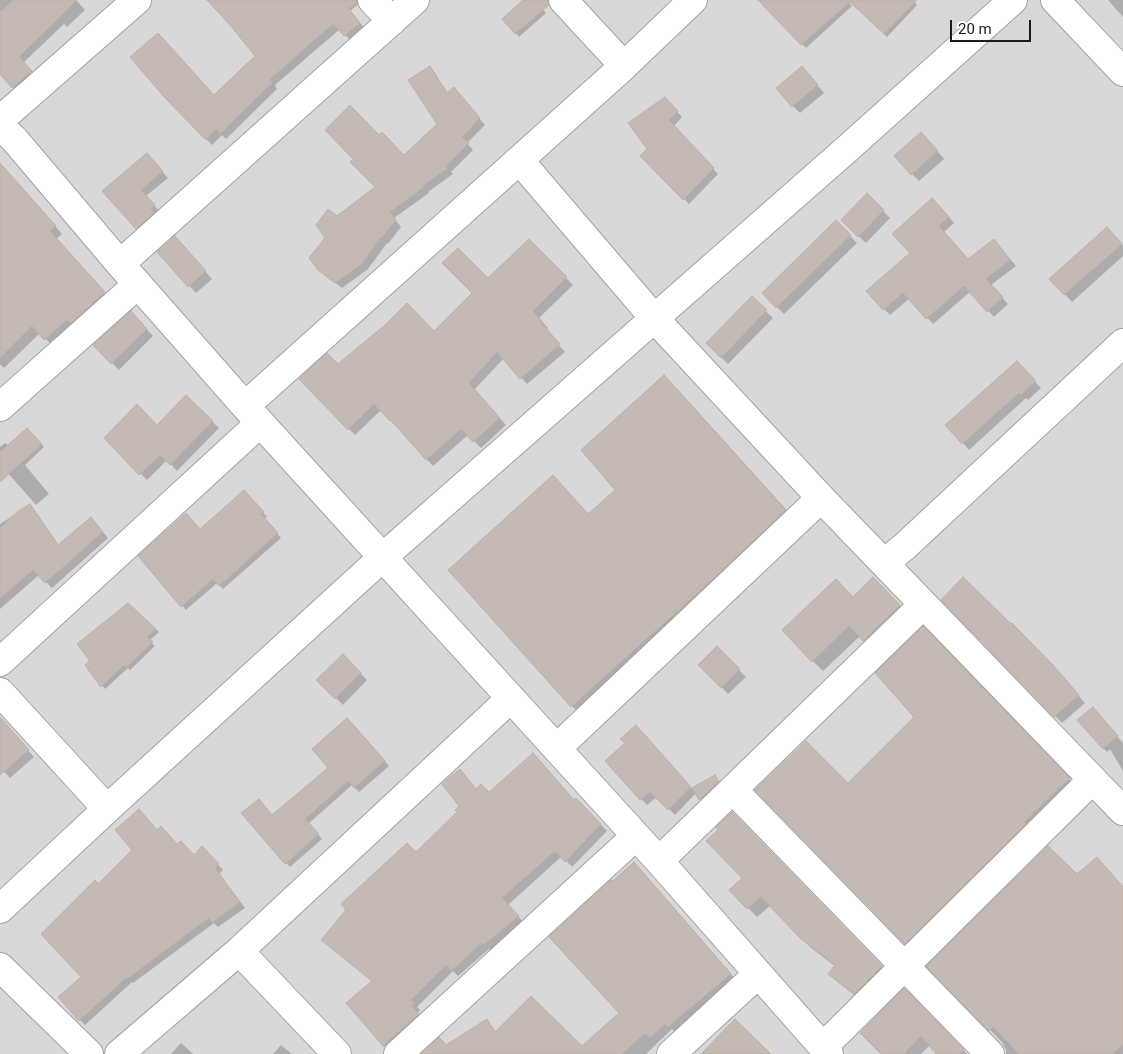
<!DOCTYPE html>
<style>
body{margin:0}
#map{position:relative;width:1123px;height:1054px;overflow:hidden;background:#eee9e0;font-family:Roboto,sans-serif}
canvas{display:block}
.scale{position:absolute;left:950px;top:20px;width:81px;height:22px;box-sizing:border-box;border:2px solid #1b1b1b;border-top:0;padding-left:6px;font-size:15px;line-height:18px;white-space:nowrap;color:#1b1b1b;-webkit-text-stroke:4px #fff;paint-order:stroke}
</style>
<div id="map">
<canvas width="1123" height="1054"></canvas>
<div class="scale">20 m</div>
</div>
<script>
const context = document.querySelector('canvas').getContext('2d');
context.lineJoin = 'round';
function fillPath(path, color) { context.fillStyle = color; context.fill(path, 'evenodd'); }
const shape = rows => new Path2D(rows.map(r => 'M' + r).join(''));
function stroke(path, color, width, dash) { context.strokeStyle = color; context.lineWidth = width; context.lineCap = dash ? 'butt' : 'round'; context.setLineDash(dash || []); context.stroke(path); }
fillPath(shape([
 [0,0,1123,0,1123,1054,0,1054]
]), '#d9d8d8');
fillPath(shape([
 [0,0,76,0,85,10,67,27,64,24,23,63,36,78,19,93,0,72],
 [209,0,363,0,350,11,365,29,351,41,340,29,275,85,277,89,226,139,222,135,212,145,166,97,215,97,257,56],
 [525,0,535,0,546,13,519,37,503,19],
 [760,0,846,0,852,6,806,48],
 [877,0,913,0,917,5,887,37,864,14],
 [1108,0,1123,0,1123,17],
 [430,67,435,73,448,94,459,95,485,125,467,143,473,150,451,172,453,174,428,192,429,193,394,218,401,227,388,244,387,243,368,269,342,288,325,275,326,238,337,217,377,187,379,136,404,157,439,124],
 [808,74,824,93,800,113,793,106],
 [670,104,682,117,674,126,718,174,689,204,642,156,649,149],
 [928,140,944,159,919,181,912,174],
 [153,161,168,178,146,196,160,212,143,234,104,191],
 [0,176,13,178,62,234,56,239,111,301,53,346,40,333,4,368,0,364],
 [867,195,890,218,866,243,842,220],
 [939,205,954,223,944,232,969,260,994,240,1016,266,991,285,1008,304,994,317,971,291,933,324,910,298,890,315,884,309,911,253],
 [836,222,857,243,784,314,763,293],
 [1114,235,1123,245,1123,256,1072,302,1051,279],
 [529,240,573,285,539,318,548,328,546,330,565,352,527,384,504,358,474,390,506,425,481,448,468,435,433,466,381,410,355,435,301,379,434,332],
 [182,245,212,279,196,293,158,252],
 [752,298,773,318,728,364,708,343],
 [131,313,153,336,119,370,95,345],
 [1017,363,1041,388,1028,400,1026,398,969,450,963,443],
 [664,376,678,390,799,524,586,720,572,706,588,515,616,490],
 [186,397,219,428,177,471,167,460,147,480,105,438,157,426],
 [27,430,44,447,25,465,49,494,36,505,0,464,0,447,5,443,9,446],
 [248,496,267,517,264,519,281,538,223,589,217,583,186,610,140,556,200,531],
 [30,505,35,511,59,546,96,524,108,538,52,588,39,575,0,609,0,524],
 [873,579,910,617,875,651,860,636,823,671,813,661,853,598],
 [943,600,1059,673,1085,703,1062,723],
 [128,605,159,632,149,641,155,646,130,670,128,668,105,689,86,665,92,661],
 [934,639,1079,790,916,954,757,791,848,784,916,717],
 [717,648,746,677,728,694,700,665],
 [343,656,367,680,343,705,318,680],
 [1096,712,1123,743,1123,771,1110,749,1107,752,1079,720],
 [0,719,34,757,10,778,0,767],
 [352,723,389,766,359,792,352,785,308,824,322,839,290,867,286,863,272,817,330,768],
 [642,733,692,789,715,776,721,785,703,802,696,793,675,815,657,797,647,805,607,761],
 [477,790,489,793,575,801,576,800,607,831,572,867,562,856,508,905,524,923,491,951,489,949,458,976,453,971,417,1007,420,1010,417,1013,424,1021,399,1035,386,1046,380,1040,373,982,416,854,459,812],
 [732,813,890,975,863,1002,839,983,830,974,836,967,810,947,771,905,757,917,731,890,744,878],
 [157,832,194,856,207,853,223,870,219,874,245,908,218,927,214,923,133,983,132,982,85,1025,80,1020,82,977,98,885],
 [640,870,736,980,675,1032,672,1029,646,1054,500,1054,582,1048,621,1013,613,883],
 [1076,876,1123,888,1123,1054,1006,1054,1006,1050,1002,1042,928,966],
 [904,990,967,1054,938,1054,930,1045,921,1054,883,1054],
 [181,1043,193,1054,171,1054],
 [281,1045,292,1054,273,1054]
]), '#0003');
const building = shape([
 [13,0,77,0,19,57,32,71,12,88,1,75,0,75,0,12,13,0],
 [207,0,357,0,357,2,349,9,360,23,344,36,333,24,270,79,272,83,220,134,216,129,206,140,165,98,130,57,158,33,214,95,255,56,231,26,207,0],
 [523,0,548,0,549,5,515,34,502,19,523,0],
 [758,0,917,0,884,34,850,2,801,45,758,0],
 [430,66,447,93,454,87,480,118,462,137,469,143,446,166,448,168,423,186,424,187,390,212,396,220,381,239,380,238,362,264,335,283,318,270,309,258,325,238,316,225,328,209,337,216,375,187,350,162,353,159,325,130,350,105,379,135,382,132,404,155,437,124,408,80,430,66],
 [802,66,818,85,792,107,776,88,802,66],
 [665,97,678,111,669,120,714,168,683,200,640,156,647,149,628,123,665,97],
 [921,132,938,151,911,175,894,156,921,132],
 [147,153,163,171,141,190,155,205,151,209,154,213,136,229,102,191,147,153],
 [0,163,56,226,50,231,105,292,71,323,67,320,44,340,32,326,0,358,0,163],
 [867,193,884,210,858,237,841,220,867,193],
 [932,198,949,217,939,226,968,259,994,239,1010,260,986,279,1003,297,987,312,964,286,926,319,903,293,883,310,866,291,910,253,892,234,932,198],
 [836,220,851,235,776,308,762,293,836,220],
 [1107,227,1122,244,1064,295,1049,279,1107,227],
 [175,236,206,271,188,287,157,252,175,236],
 [529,239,567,277,533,311,542,321,541,323,560,344,520,379,497,352,469,383,500,418,473,442,461,429,426,460,391,420,390,421,374,404,348,430,299,379,327,353,338,364,385,325,407,303,434,331,472,293,442,263,458,248,488,278,529,239],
 [752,296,767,310,721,358,706,343,752,296],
 [131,311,147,329,111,364,93,345,131,311],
 [1017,361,1036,381,1021,395,1019,393,962,444,945,425,1017,361],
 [664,375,786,510,712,580,571,707,448,570,553,475,588,514,615,490,581,450,664,375],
 [186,395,213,421,170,465,160,455,139,475,104,438,137,404,157,425,186,395],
 [27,428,42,444,0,482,0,452,27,428],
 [244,490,264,512,261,514,278,533,219,586,213,579,181,607,138,556,186,513,200,529,244,490],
 [30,504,58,545,91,517,103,532,45,583,33,570,0,598,0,528,17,512,30,504],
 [873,577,900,605,863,641,849,626,812,662,782,630,836,579,853,597,873,577],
 [963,577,1011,624,1012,623,1052,664,1079,695,1054,717,941,600,963,577],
 [128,603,156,629,147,637,153,642,126,668,124,665,101,687,85,665,90,661,77,644,128,603],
 [923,626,1070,778,1024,822,1026,824,905,944,755,790,806,741,848,783,914,717,875,673,923,626],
 [717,646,740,669,721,688,698,665,717,646],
 [343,654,361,673,335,699,316,680,343,654],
 [1093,707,1118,736,1103,749,1077,720,1093,707],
 [0,717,29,750,0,775,0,717],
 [347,718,385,761,354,788,348,781,305,819,319,834,285,864,241,813,259,799,272,815,328,768,312,749,347,718],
 [636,725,691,787,668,810,650,792,640,800,605,761,625,743,620,739,636,725],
 [533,753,574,800,576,798,601,824,565,862,555,851,502,898,519,916,484,945,482,943,451,971,446,965,411,1000,415,1003,412,1006,419,1014,387,1042,384,1047,346,1003,372,981,321,940,346,910,341,904,407,843,416,852,457,812,455,810,459,806,442,784,445,781,460,769,476,789,481,784,489,792,533,753],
 [715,775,719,782,699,800,692,788,715,775],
 [139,809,157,830,161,826,177,844,181,841,194,855,202,846,219,864,215,868,240,902,212,923,209,918,127,979,126,978,79,1021,58,997,81,977,41,934,95,880,98,884,132,850,115,830,139,809],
 [732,812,882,966,854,994,828,974,835,965,800,938,761,897,747,909,729,890,742,878,706,841,718,830,716,827,732,812],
 [1048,846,1077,874,1097,857,1123,887,1123,1045,1112,1054,1019,1054,993,1027,989,1031,926,966,1048,846],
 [634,862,731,974,668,1027,665,1024,650,1038,645,1033,622,1054,421,1054,439,1037,446,1045,487,1019,495,1032,531,996,582,1046,619,1013,549,937,611,880,613,881,634,862],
 [904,988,964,1050,959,1054,936,1054,921,1036,904,1054,881,1054,860,1033,904,988],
 [735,1019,771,1054,701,1054,735,1019]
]);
fillPath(building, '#c5bab3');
stroke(building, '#c0aea2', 1);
const minor = shape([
 [372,0,392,21],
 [563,0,624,66],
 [1055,0,1123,72],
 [0,120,137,0],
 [0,126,14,139,120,264,245,406,659,861,829,1054],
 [520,161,654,318,821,498,1123,811],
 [120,264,415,0],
 [245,406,624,66,693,0],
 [0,407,138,284],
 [884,563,904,547,1123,343],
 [0,662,260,423],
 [0,692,107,809],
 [557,748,821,498],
 [733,790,990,1054],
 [659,861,923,605],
 [0,909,107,809,383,557,847,149,1013,0],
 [239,951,337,1054],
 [0,967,89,1054],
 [823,1047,1092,780],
 [119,1054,239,951,511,698],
 [398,1054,636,836],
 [671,1054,758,974]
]);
stroke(minor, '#a2a2a2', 30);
stroke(minor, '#fff', 28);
</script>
